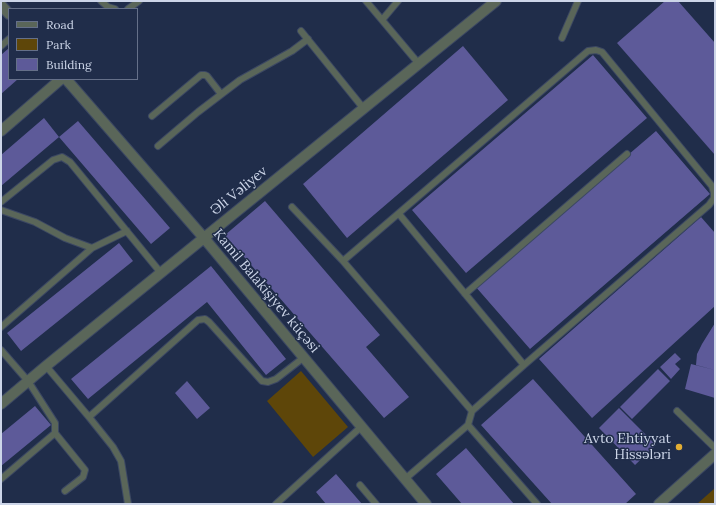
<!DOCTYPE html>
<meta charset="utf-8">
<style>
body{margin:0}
#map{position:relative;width:716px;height:505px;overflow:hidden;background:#202d4a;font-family:Lora,serif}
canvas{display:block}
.frame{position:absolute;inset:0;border:2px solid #ccd5e8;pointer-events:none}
.legend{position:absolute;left:8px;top:8px;width:130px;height:72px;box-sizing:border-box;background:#202d4a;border:1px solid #657089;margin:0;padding:5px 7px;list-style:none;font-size:12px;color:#ccd5e8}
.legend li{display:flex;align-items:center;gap:8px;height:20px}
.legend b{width:20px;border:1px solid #657089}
</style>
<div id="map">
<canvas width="716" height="505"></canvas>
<div class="frame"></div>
<ul class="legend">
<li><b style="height:5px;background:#5a6659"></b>Road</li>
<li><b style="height:11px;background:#5e4609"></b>Park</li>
<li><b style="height:11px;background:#5d5a99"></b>Building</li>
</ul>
</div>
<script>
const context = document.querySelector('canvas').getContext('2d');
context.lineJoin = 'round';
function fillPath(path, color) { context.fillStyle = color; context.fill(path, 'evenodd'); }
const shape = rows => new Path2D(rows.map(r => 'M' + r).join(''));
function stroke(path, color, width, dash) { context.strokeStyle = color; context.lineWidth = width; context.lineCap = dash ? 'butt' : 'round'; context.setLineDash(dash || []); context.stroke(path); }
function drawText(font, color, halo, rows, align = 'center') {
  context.font = font + ' Lora,serif'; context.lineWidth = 3; context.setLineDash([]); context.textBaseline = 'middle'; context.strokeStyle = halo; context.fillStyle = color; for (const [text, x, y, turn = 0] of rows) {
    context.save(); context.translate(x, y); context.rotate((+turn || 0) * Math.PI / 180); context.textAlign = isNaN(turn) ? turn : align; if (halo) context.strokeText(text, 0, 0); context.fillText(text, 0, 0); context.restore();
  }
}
fillPath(shape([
 [301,371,348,427,313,457,267,401],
 [715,488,715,504,697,504]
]), '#5e4609');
fillPath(shape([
 [665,1,678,1,715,43,715,155,617,43],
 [463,46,508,100,347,238,303,184],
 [9,48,9,79,18,79,1,94,1,55],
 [593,55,647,118,466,273,412,210],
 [44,118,59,137,1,186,1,155],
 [78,121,170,228,151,244,59,137],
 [656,131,710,194,530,349,475,286],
 [265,201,380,335,366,347,409,397,384,418,225,235],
 [701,217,715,233,715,306,592,418,539,359],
 [119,243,133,261,21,351,7,333],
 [211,266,286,359,266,375,207,302,88,399,71,379],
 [715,323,715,370,696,365,697,354,702,344],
 [675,353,681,359,675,364,680,369,671,379,660,367],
 [691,364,715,370,715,398,685,389],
 [658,369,670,381,632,419,620,407],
 [533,379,636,494,625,504,552,504,481,425],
 [187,381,210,408,197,419,175,393],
 [35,406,51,425,1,466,1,434],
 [619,408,656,445,635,465,599,428],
 [466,448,514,504,462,504,436,474],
 [336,474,362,504,326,504,316,492]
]), '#5d5a99');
const lane = shape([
 [101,1,108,7,115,9],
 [366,1,419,64],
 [128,9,139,1],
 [382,20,398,1],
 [301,31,364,109],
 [562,38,578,1],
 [1,46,9,39],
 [152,116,201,75,205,75,207,76,221,94],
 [158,146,198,112,240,80,292,51,308,39],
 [1,202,53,160,62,157,70,162,161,273],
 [292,207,343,261,472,411],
 [1,210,35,222,65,238,92,248,127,231],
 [399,214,524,365,472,411,468,425,405,479],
 [343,261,588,51,596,50,602,52,712,186,714,193,714,198,709,205,524,365],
 [465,294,627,154],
 [1,327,92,248],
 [1,350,28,381,55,423,55,433,1,479],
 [46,366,89,417,113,447,121,461,128,504],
 [677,411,715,448],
 [89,417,198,320,205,319,209,322,262,381,268,382,276,379,303,358],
 [468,425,537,504],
 [55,433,85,470,83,477,65,491],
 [360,485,376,504],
 [276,504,361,427]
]);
const street = shape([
 [1,5,9,14],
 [66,79,204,238,426,504],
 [1,131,61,79],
 [1,404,46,366,496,1],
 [659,504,715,454]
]);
stroke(lane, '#3c4863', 8);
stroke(street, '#3c4863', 12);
stroke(lane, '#5a6659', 6);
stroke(street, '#5a6659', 10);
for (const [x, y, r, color] of [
 [679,447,4,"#e3ae34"]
]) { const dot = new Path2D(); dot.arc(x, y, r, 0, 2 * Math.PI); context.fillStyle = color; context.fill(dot); stroke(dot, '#202d4a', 1.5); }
drawText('14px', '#ccd5e8', '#202d4a', [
 ["Əli Vəliyev",239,191,-39],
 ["Kamil Balakişiyev küçəsi",266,291,50]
]);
drawText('14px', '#ccd5e8', '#202d4a', [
 ["Avto Ehtiyyat",671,439],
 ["Hissәlәri",671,455]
], 'right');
</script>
